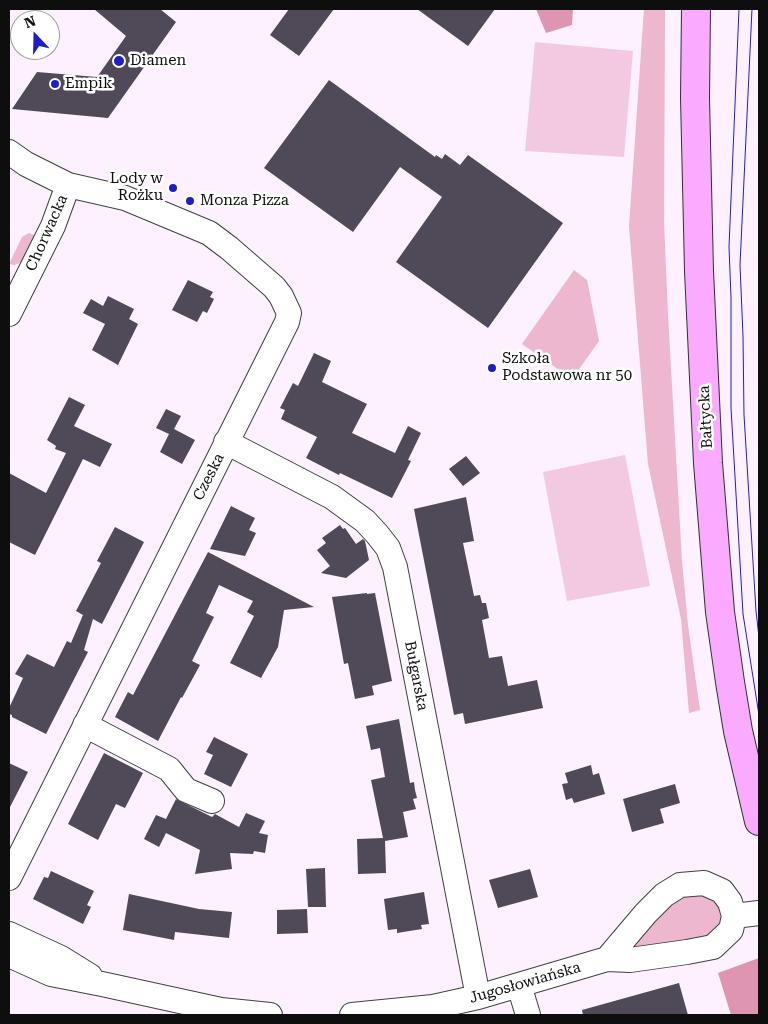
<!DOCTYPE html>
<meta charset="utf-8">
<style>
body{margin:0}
#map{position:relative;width:768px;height:1024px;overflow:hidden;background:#fdf0ff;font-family:"Roboto Serif",serif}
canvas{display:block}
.frame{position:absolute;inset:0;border:10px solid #0e0e0e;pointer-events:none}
.north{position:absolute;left:10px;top:10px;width:50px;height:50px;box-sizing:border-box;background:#fff;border:1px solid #9f9f9f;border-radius:50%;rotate:339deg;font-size:14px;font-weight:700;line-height:20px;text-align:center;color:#0e0e0e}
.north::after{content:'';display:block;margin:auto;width:18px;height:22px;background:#1f1dc8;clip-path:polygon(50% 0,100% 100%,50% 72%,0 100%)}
</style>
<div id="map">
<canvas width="768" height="1024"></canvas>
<div class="frame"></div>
<div class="north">N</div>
</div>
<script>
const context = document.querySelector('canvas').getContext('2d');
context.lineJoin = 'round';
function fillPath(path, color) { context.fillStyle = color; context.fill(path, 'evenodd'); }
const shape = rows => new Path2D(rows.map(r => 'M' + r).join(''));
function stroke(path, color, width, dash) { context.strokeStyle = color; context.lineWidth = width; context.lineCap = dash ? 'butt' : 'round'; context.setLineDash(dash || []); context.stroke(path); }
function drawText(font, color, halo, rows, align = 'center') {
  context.font = font + ' "Roboto Serif",serif'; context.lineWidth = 5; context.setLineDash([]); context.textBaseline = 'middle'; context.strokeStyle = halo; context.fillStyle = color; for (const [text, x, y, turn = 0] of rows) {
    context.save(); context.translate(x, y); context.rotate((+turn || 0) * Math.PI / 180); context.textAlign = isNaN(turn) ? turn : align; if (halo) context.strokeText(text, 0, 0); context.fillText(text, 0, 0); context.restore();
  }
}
fillPath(shape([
 [644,9,665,9,664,221,668,315,682,561,688,625,700,710,689,713,681,619,648,464,629,226],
 [29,233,38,237,23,262,14,265,9,264,22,237],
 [574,270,587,280,599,341,572,379,522,344],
 [689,892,719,899,723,920,711,939,623,954,666,903]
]), '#ecb7cf');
fillPath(shape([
 [536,9,573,9,572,25,546,33],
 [759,958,759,1015,731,1015,718,973]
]), '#de95b1');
fillPath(shape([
 [535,42,633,51,624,157,525,151],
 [625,455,650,586,567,601,543,472]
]), '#f3c9e2');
fillPath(shape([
 [94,9,160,9,176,22,108,118,12,109,37,72,97,77,126,36],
 [289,9,334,9,299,56,270,35],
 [417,9,495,9,468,46],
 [329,80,435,157,436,155,442,159,445,154,460,165,468,155,563,223,488,328,396,262,442,197,400,167,353,232,264,168],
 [188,280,213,292,210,297,214,299,207,313,203,311,197,322,172,310],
 [108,296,134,309,129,319,138,324,118,365,92,350,105,324,83,313,91,299,103,306],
 [314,353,331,361,322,382,367,404,352,433,395,453,408,426,421,433,408,460,411,461,392,498,340,473,339,475,306,458,317,437,281,419,285,410,280,408,293,383,298,386],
 [69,397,85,405,74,426,112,444,100,467,83,459,35,555,9,542,9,473,46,493,66,453,55,449,56,446,47,440],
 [166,409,181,416,174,429,195,440,182,464,160,452,169,434,156,428],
 [466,456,480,473,463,486,449,469],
 [466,497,474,541,463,543,474,596,480,595,482,603,486,603,489,618,482,620,489,658,502,656,508,686,537,680,543,708,465,724,463,713,454,715,414,509],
 [231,506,255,518,249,530,256,533,245,556,210,549],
 [340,525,343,529,345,528,356,544,363,539,365,541,369,560,346,578,321,573,330,566,317,550,326,543,322,538],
 [115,527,144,542,102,624,93,619,84,650,88,652,46,734,12,717,12,715,9,714,9,708,23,678,15,674,27,654,54,667,67,641,71,643,83,615,76,611,101,563,97,561],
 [208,552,314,607,284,610,278,647,261,678,230,663,254,616,247,612,253,601,219,585,206,613,214,617,192,661,200,665,182,698,181,697,158,741,115,717,128,692,133,695],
 [367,593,367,594,375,593,392,681,372,686,374,695,355,699,348,663,344,664,332,597],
 [399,719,410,783,414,782,415,790,417,798,413,799,416,809,403,812,408,837,385,841,386,873,358,874,357,839,383,838,371,780,385,777,380,748,371,750,366,726],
 [214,737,248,754,231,787,204,774,213,755,206,752],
 [104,753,143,773,125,808,116,804,98,840,68,824],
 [9,763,28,772,9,809],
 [591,765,593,775,599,773,605,794,574,803,572,798,566,800,562,784,568,783,565,773],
 [675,784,680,803,660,809,664,823,632,832,623,799],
 [176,799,212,817,215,814,239,827,246,813,265,821,259,833,268,835,265,853,254,851,253,854,230,853,232,869,195,874,200,850,166,833,159,847,144,839,156,815,166,819],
 [325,868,326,907,308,907,306,869],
 [530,869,538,897,498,908,489,880],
 [51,871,94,891,87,905,91,907,83,924,33,899,44,877,48,878],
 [424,892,429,924,421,925,422,929,397,933,397,929,388,930,384,899],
 [129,894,199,909,232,912,229,938,175,932,174,940,123,930],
 [307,909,308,933,277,934,277,910],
 [679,983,688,1015,583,1015,582,1010]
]), '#504a58');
const street = shape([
 [9,152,26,164,68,185,125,198,209,233,229,248,274,287,281,296,289,313,287,322,9,878],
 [9,314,53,226,68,185],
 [226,442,332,497,365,521,377,534,388,548,395,567,478,997],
 [85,725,169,769,186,790,212,801],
 [734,916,759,913],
 [9,934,61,958,90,976],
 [9,955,51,974,102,984,221,1010,270,1015],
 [519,985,528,1015],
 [352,1015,433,1007,478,997,607,959,630,960,687,952,713,947,731,930,734,916,730,902,722,891,704,883,680,885,664,895,646,913,607,959]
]);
const secondary = shape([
 [696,9,695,98,699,271,708,463,720,612,730,682,738,731,759,821]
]);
stroke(street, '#414141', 26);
stroke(secondary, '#303030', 30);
stroke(street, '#fff', 24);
stroke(secondary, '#fbabff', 28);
stroke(shape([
 [739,9,729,247,731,297,731,408,743,614,759,715],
 [752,9,740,265,743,336,744,415,756,611,759,637]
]), '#1f1dc8', 1);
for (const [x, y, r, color] of [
 [119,61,6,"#1f1dc8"],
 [55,84,5,"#1f1dc8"],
 [173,188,5,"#1f1dc8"],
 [190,201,5,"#1f1dc8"],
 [492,368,5,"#1f1dc8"]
]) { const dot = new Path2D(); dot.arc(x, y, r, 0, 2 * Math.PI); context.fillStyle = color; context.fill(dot); stroke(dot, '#fff', 2); }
drawText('15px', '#0e0e0e', '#fff', [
 ["Diamen",130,61],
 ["Empik",65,84],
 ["Lody w",163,179,"right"],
 ["Rożku",163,196,"right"],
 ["Monza Pizza",200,201],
 ["Szkoła",502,359],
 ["Podstawowa nr 50",502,376]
], 'left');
drawText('15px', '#0e0e0e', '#fff', [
 ["Chorwacka",47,233,-66],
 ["Bałtycka",706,417,-93],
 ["Czeska",209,477,-63],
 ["Bułgarska",416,676,79],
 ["Jugosłowiańska",525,983,-16]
]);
</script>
